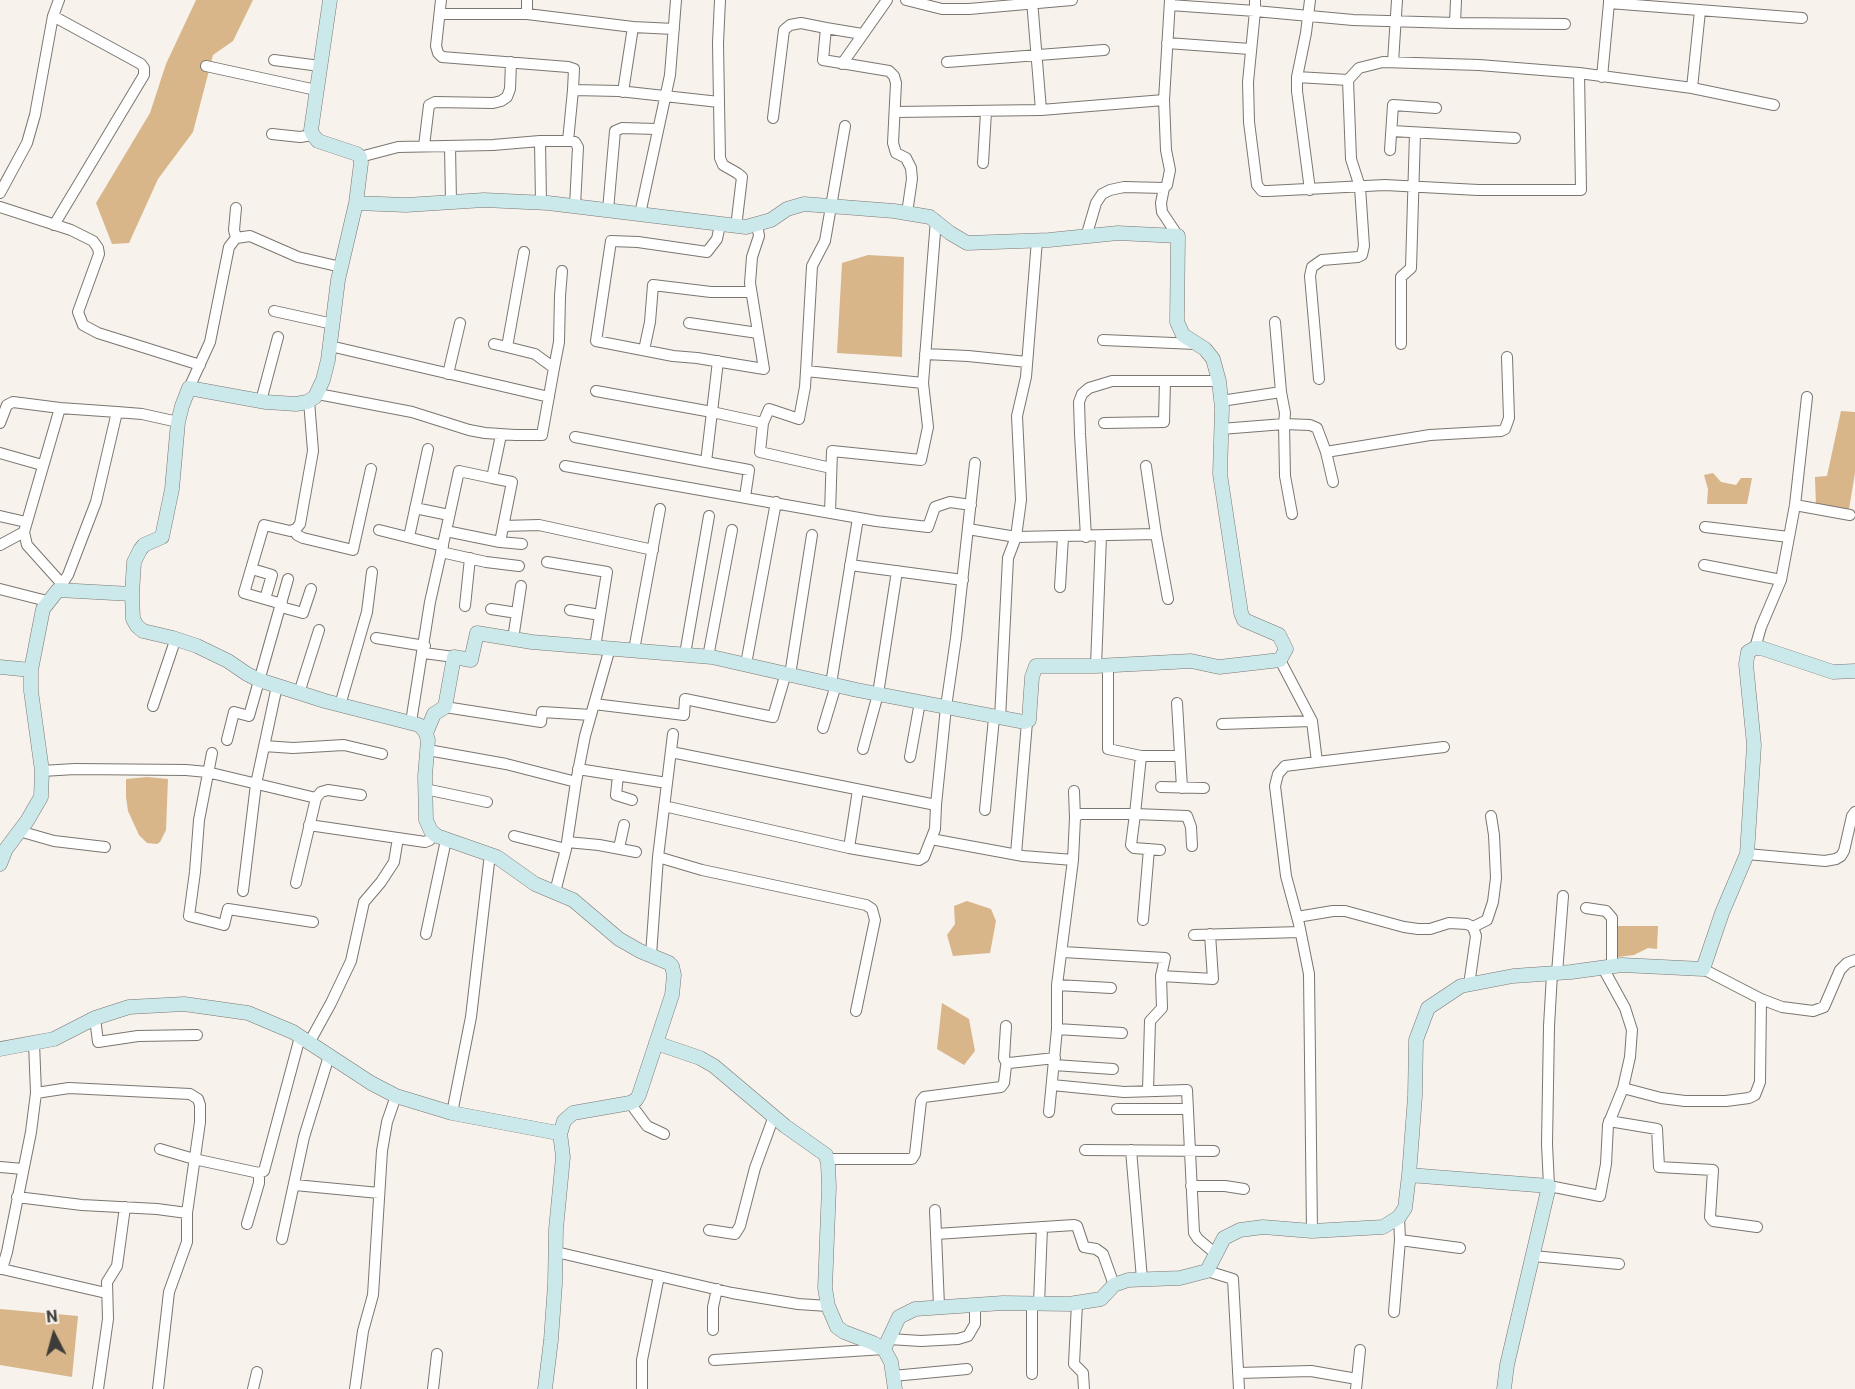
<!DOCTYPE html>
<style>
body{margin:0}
#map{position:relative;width:1855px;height:1389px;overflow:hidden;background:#f7f2eb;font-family:Roboto,sans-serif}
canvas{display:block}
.north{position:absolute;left:24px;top:1305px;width:60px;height:60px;-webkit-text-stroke:4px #f7f2eb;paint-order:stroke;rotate:354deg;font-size:16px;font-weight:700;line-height:24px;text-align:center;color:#3e3c39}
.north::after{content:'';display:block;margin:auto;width:21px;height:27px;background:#3e3c39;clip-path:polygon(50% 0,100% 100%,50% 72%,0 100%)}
</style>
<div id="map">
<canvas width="1855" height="1389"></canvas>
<div class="north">N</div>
</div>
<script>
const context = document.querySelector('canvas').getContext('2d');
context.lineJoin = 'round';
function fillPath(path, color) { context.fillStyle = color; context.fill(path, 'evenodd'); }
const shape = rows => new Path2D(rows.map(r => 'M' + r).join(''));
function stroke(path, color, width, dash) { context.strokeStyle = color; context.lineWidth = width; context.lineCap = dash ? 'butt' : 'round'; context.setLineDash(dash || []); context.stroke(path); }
fillPath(shape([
 [196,0,253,0,233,41,213,55,193,132,158,179,129,243,112,244,96,203,150,113,166,64],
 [868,255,904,257,902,357,837,353,842,263],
 [1841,411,1855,412,1855,473,1849,509,1816,506,1815,477,1827,476],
 [1713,473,1721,482,1736,485,1741,478,1752,478,1747,504,1707,504,1708,489,1704,475],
 [147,777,168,779,166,830,160,842,157,844,147,843,139,835,128,811,126,797,126,779],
 [967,901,991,909,996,921,990,953,953,956,947,935,955,924,954,906],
 [1618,926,1658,926,1657,949,1648,948,1634,955,1618,957],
 [942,1003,969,1019,975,1051,964,1065,937,1049],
 [0,1309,78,1316,72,1377,0,1365]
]), '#d8b68a');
const street = shape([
 [441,0,436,46,438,53,442,57,568,67,574,69,573,90,619,91,719,102,720,158,723,165,737,173,742,177,736,227],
 [906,0,942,9,969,9,1072,0],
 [1032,0,1041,110,1164,100],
 [1170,0,1164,100,1166,150,1170,170,1167,185,1164,188,1161,203,1162,212,1178,236],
 [1255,0,1255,11,1353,20,1455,23,1565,24],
 [1609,0,1609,3,1802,18],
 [1170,5,1255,11,1248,82,1249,122,1257,185,1262,191,1268,191,1385,185,1478,190,1581,190,1579,73,1692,88,1700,11],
 [440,14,527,14,633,27,623,92],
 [527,14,527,0],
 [53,16,59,0],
 [1455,23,1456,0],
 [633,27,674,29],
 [826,28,862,34],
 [1167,43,1250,49],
 [274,60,320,66],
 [947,62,1104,50],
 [1393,62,1397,0],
 [842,64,887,0],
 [206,66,316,90],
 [1297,77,1306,33,1310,0],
 [1602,77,1609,3],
 [1348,80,1359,68,1383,62,1479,65,1579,73],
 [1692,88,1774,105],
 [719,102,718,43,720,0],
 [895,112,1041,110],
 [773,118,784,30,790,25,801,23,826,28,823,60,889,71,894,76,896,83,893,143,896,153,906,158,911,168,912,179,907,213],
 [845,126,825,241,812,266,806,371,923,383],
 [1392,131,1515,138],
 [272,134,300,137,313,135],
 [540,141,571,141,575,142,578,147,575,206],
 [568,141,573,90],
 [424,146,429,105,435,102,493,103,501,101,507,97,510,89,511,62],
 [450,146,451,202],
 [1390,150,1393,105,1436,108],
 [360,157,398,147,493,145,540,141,541,203],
 [983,163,986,112],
 [1310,190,1297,91,1297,77,1348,80,1351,159,1360,187,1364,246,1362,255,1358,257,1322,260,1312,267,1310,276,1319,379],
 [0,193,27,143,35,115,53,16,141,64,144,68,144,75,54,225],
 [0,207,71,230,93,241,98,248,99,254,78,312,83,325,98,333,200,365],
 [608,210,615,131,622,128,656,129],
 [640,214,670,75,676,0],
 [720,225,717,239,707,252,638,242,611,241,596,341,673,356,697,358,764,369,750,283,752,257,759,236,757,224],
 [1086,237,1096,203,1102,194,1110,190,1124,187,1164,188],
 [236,238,234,230,236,208],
 [1037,240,1026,377,1017,416,1021,500,1016,537,1156,534,1168,599],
 [274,311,333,324],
 [1275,322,1281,392],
 [689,323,758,333],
 [1103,340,1196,344],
 [494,344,507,347],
 [1401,344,1401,277,1411,268,1415,133],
 [330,346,549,397],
 [644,350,650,322,653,285,711,292,751,292],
 [925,354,968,356,1027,362],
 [554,368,559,342,560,296,562,271],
 [448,374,460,323],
 [189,388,210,342,229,247,236,238,250,236,298,257,341,267],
 [596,391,712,412,718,361],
 [318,394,412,412,469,430,485,433,515,435,542,435,554,368,535,354,507,347,524,252],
 [261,401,278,337],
 [1221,401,1281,392,1285,413,1284,424,1310,425,1317,428,1326,452,1333,482],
 [60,408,24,532,27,545,62,584],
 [0,423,7,405,13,402,60,408,117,412],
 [763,423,769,409,799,419,805,387,806,371],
 [1104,423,1164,422,1165,381],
 [1221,429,1284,424,1285,476,1292,514],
 [575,437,706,462],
 [1326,452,1430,435,1501,431,1505,429,1509,418,1507,357],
 [0,453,42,465],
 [565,466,876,521,928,527,935,507,950,502,971,505],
 [1146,466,1156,534],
 [745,497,749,470,706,462,712,412,763,423,760,452,831,468],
 [1795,505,1850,515],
 [415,508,449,515],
 [830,513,832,451,921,460,928,427,923,383,936,220],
 [0,516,26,522],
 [503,526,539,525,653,550],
 [1705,527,1789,537],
 [968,529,1016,537,1008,558,1000,719],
 [295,530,297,535,303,538,353,550,371,469],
 [379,530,443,546],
 [446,531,459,471,492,478],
 [409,537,428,449],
 [1086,537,1080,434,1079,402,1082,394,1089,388,1112,381,1219,381],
 [500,542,522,544],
 [0,545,24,532],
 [441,552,486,562,519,566],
 [547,562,607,572,595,647],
 [850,565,963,580],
 [1704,565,1781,580,1761,627,1755,648],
 [252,569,272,575,265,599],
 [1781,580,1795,505,1807,397],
 [1060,587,1063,537],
 [0,589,47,601],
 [58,590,68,575,96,502,117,412,142,414,178,422],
 [282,604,244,593,264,525,290,531,296,529,300,524,313,451,309,401],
 [465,606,470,558],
 [281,607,303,613,311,589],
 [491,609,517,613],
 [570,610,600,615],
 [376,638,425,646],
 [513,639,521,586],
 [634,650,660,509],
 [424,653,454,657],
 [685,654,709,516],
 [708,657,732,530],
 [1280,660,1312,721,1317,762,1285,766,1278,774,1275,786,1286,876,1299,924,1309,974,1312,1231],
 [746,664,776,502],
 [1108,665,1108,749,1141,756,1180,756],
 [1096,666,1101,536],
 [790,675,812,535],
 [831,684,858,518],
 [299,693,319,630],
 [1177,703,1182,788],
 [594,704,684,715,685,699,773,717,786,673],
 [340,705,367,612,372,572],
 [153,706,176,638],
 [445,707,541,722,542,712,591,715],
 [411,722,430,602,446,531,500,542,512,482,492,478,501,435],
 [1222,724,1312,721],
 [823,728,836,685],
 [227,740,234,712,249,716,288,579],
 [264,746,293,748,344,745,382,754],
 [863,749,878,694,897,571],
 [428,750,506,764,576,782],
 [212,753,199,820,195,872,189,916,224,925,228,909,313,922],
 [910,757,920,702],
 [1317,762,1444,747],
 [578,769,667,783],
 [42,771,75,769,186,770,207,772,316,798,296,883],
 [618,775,616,795,632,800],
 [1161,787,1204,788],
 [425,789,487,802],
 [1074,791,1075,818],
 [316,798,321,792,328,790,361,795],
 [936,805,946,707,956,638,975,463],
 [664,806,849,848,919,860,924,857,935,829,936,805,671,752],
 [985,810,994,718],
 [309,825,425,842,430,840,434,834],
 [19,831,54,841,105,847],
 [514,836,566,849],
 [931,839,1023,856,1073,860],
 [567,842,599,845,636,852],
 [619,848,624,825],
 [849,848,858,790],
 [1160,850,1134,848,1131,845,1135,814,1187,816,1191,827,1192,846],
 [1016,854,1027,722],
 [1747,854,1825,861,1836,859,1841,856,1844,851,1852,816,1855,812],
 [658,857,702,870,866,905,872,909,875,920,856,1011],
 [243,891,256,784,277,686],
 [555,892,566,849,576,782,585,736,610,648],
 [1563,896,1557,973,1552,974,1549,1026,1547,1144,1549,1186,1600,1196,1606,1164,1608,1125,1623,1088,1630,1057,1632,1030,1625,1008,1603,968],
 [1586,908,1606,911,1612,918,1612,967],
 [1297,917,1333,911,1345,911,1404,927,1418,929,1430,929,1449,923,1467,924,1473,927,1476,936,1469,985],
 [1143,920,1149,849],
 [1473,927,1487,920,1493,902,1496,878,1494,835,1491,816],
 [426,934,446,840],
 [1194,935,1300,932],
 [1063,952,1165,958,1161,976],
 [651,955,658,857,673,734],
 [1703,969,1761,999,1782,1007,1813,1011,1824,1007,1840,970,1847,963,1855,960],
 [1057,985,1111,988],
 [95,1018,98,1042,138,1036,197,1035],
 [1006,1026,1004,1058,1007,1064],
 [1057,1029,1122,1033],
 [309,1043,331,1003,351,961,364,902,381,882,394,862,398,838],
 [1054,1065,1113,1069],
 [1052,1085,1124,1092,1187,1090,1194,1233,1198,1239,1216,1254],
 [1623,1088,1661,1098,1685,1101,1726,1101,1749,1098,1755,1095,1760,1082,1761,999],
 [1148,1090,1150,1021,1162,1008,1161,976,1213,979,1210,934],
 [36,1093,69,1088,190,1094,198,1099,200,1105,200,1122,187,1213],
 [630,1103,647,1126,664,1134],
 [1117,1109,1188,1109],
 [1049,1112,1057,1029,1057,985,1073,860,1075,818,1079,814,1135,814,1141,756],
 [452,1113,471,1017,490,854],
 [1609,1121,1657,1129,1659,1167,1713,1170,1710,1217,1713,1221,1757,1227],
 [160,1149,194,1159,259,1173,264,1171,300,1037],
 [1085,1150,1214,1151],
 [1131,1150,1142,1279],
 [827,1159,912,1159,915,1154,921,1101,924,1097,1001,1087,1004,1083,1006,1066,1009,1063,1055,1058],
 [0,1167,23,1169],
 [295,1185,379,1193],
 [1191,1186,1225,1186,1244,1189],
 [17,1197,82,1205,157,1209,187,1213,187,1242,169,1292,158,1389],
 [935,1210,939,1306],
 [247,1224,259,1183,259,1173],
 [709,1230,735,1234,740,1226,755,1168,774,1116],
 [936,1234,1074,1225,1077,1226,1084,1247,1096,1249,1103,1254,1114,1285],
 [282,1239,304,1137,329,1056],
 [1400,1240,1460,1248],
 [556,1252,732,1293,798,1304,828,1306],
 [1533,1256,1619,1264],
 [0,1269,2,1269,7,1252,31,1132,36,1093,34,1043],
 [2,1269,106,1293],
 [1207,1271,1233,1279,1239,1389],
 [1077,1303,1074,1364,1083,1373,1084,1389],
 [1032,1304,1032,1374],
 [1039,1304,1042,1227],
 [1394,1312,1400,1240,1399,1217],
 [713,1330,713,1307,717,1289],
 [889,1339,921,1341,958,1339,968,1336,975,1324,975,1305],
 [714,1360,884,1349],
 [1238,1373,1311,1371,1357,1379],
 [893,1376,967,1369],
 [98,1389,108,1319,107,1282,117,1266,125,1207],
 [253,1389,257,1372],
 [355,1389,363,1331,373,1295,382,1151,387,1122,396,1096],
 [433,1389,437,1354],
 [642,1389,642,1360,659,1276],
 [1356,1389,1360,1350]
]);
const secondary = shape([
 [356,203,406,205,484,200,548,203,746,227,771,220,787,209,804,204,894,211,930,217,950,233,967,243,1049,240,1118,233,1178,236,1177,322,1183,335,1205,349,1213,359,1219,381,1222,408,1220,474,1241,613,1244,620,1279,635,1286,649,1280,660,1219,667,1191,661,1096,666,1036,666,1032,677,1029,720,1024,722,857,690,712,657,532,642,477,633,471,660,454,657,445,707,434,714,426,733],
 [0,667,31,670,31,691,42,771,41,797,27,821,6,849,0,864],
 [31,670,43,609,58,590,132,594],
 [656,1043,700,1058,714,1066,785,1126,826,1155,828,1164,829,1187,825,1288,828,1306,837,1327,844,1332,873,1343,884,1349,891,1362,895,1389],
 [0,1049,54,1039,95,1018,129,1007,184,1004,248,1013,293,1032,371,1083,396,1096,452,1113,558,1133,561,1131,564,1121,573,1113,630,1103,636,1100,639,1095,672,995,674,975,672,966,669,963,640,951,619,939,573,900,535,884,497,857,437,836,431,831,426,820,425,776,428,740,425,731,419,725,325,701,259,680,247,674,228,661,197,646,173,638,143,631,137,626,133,619,132,594,134,562,140,550,144,545,162,537,172,489,178,422,182,406,189,388,266,402,296,404,307,402,315,397,323,380,328,360,338,280,356,203,361,163,360,157,357,154,318,141,313,135,311,130,330,0],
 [884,1349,899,1317,915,1309,1003,1303,1069,1304,1101,1299,1114,1285,1128,1280,1180,1278,1207,1271,1224,1238,1240,1230,1263,1227,1312,1231,1383,1227,1399,1217,1405,1208,1409,1175],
 [545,1389,551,1340,555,1284,556,1229,563,1157,560,1133],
 [1504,1389,1507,1365,1549,1186,1409,1175,1415,1096,1416,1040,1428,1008,1461,986,1513,976,1571,972,1622,965,1703,969,1722,913,1747,854,1754,745,1746,664,1748,652,1755,648,1761,648,1833,672,1855,671]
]);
stroke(street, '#7b7670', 12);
stroke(secondary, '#7b7670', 15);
stroke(street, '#fff', 10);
stroke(secondary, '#cbe8eb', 14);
</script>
